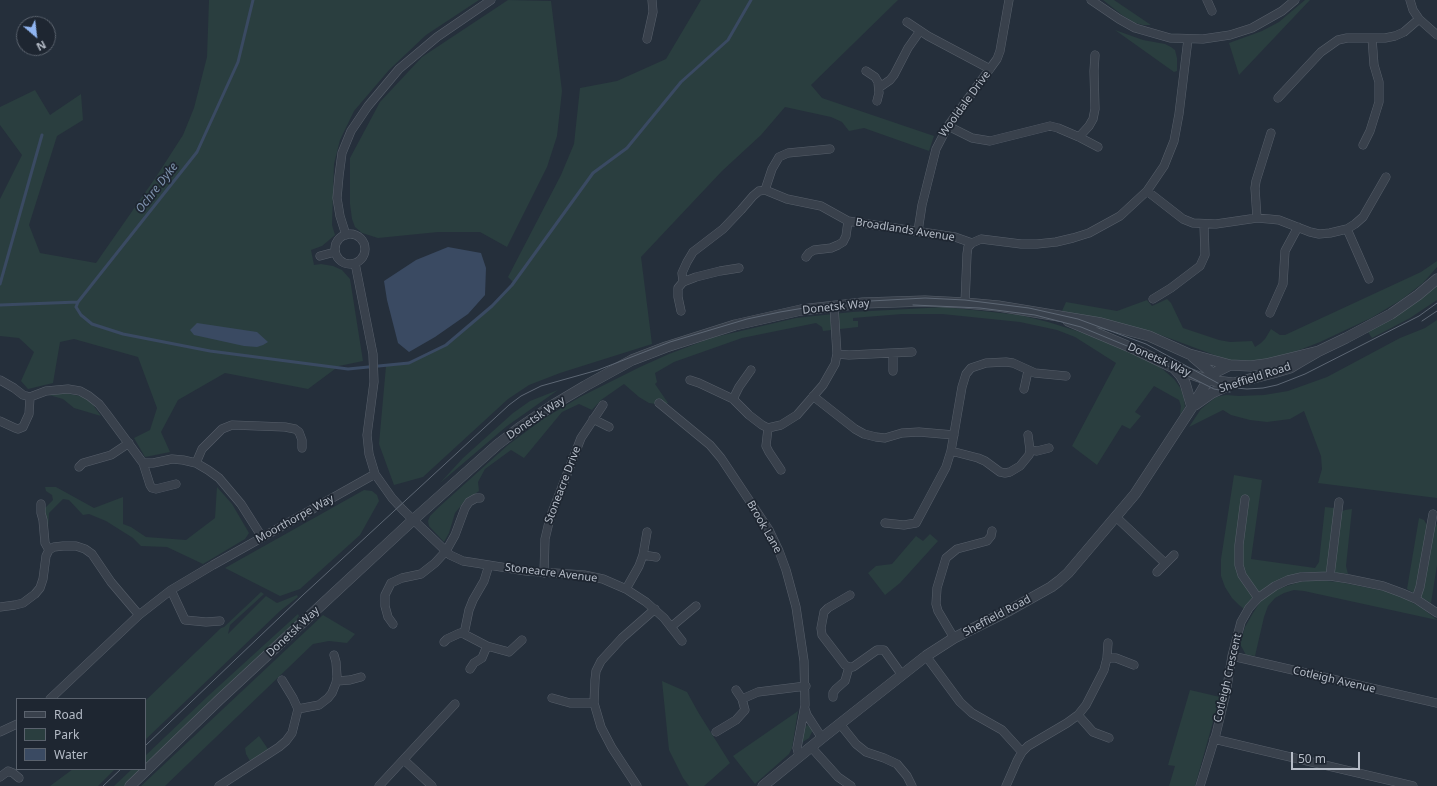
<!DOCTYPE html>
<style>
body{margin:0}
#map{position:relative;width:1437px;height:786px;overflow:hidden;background:#252f3b;font-family:"Noto Sans",sans-serif}
canvas{display:block}
.legend{position:absolute;left:16px;top:698px;width:130px;height:72px;box-sizing:border-box;background:#1e2631;border:1px solid #5a626d;margin:0;padding:5px 7px;list-style:none;font-size:12px;color:#b5bcc7}
.legend li{display:flex;align-items:center;gap:8px;height:20px}
.legend b{width:20px;border:1px solid #5a626d}
.north{position:absolute;left:16px;top:16px;width:40px;height:40px;box-sizing:border-box;background:#1e2631;border:1px solid #5a626d;border-radius:50%;rotate:152deg;font-size:11px;font-weight:700;line-height:16px;text-align:center;color:#b5bcc7}
.north::after{content:'';display:block;margin:auto;width:14px;height:18px;background:#90b5f1;clip-path:polygon(50% 0,100% 100%,50% 72%,0 100%)}
.scale{position:absolute;left:1291px;top:752px;width:69px;height:18px;box-sizing:border-box;border:2px solid #b5bcc7;border-top:0;padding-left:5px;font-size:12px;line-height:14px;white-space:nowrap;color:#b5bcc7;-webkit-text-stroke:3px #1e2631;paint-order:stroke}
</style>
<div id="map">
<canvas width="1437" height="786"></canvas>
<ul class="legend">
<li><b style="height:5px;background:#39414c"></b>Road</li>
<li><b style="height:11px;background:#2a3e3f"></b>Park</li>
<li><b style="height:11px;background:#3a4a62"></b>Water</li>
</ul>
<div class="north">N</div>
<div class="scale">50 m</div>
</div>
<script>
const context = document.querySelector('canvas').getContext('2d');
context.lineJoin = 'round';
function fillPath(path, color) { context.fillStyle = color; context.fill(path, 'evenodd'); }
const shape = rows => new Path2D(rows.map(r => 'M' + r).join(''));
function stroke(path, color, width, dash) { context.strokeStyle = color; context.lineWidth = width; context.lineCap = dash ? 'butt' : 'round'; context.setLineDash(dash || []); context.stroke(path); }
function drawText(font, color, halo, rows, align = 'center') {
  context.font = font + ' "Noto Sans",sans-serif'; context.lineWidth = 3.5; context.setLineDash([]); context.textBaseline = 'middle'; context.strokeStyle = halo; context.fillStyle = color; for (const [text, x, y, turn = 0] of rows) {
    context.save(); context.translate(x, y); context.rotate((+turn || 0) * Math.PI / 180); context.textAlign = isNaN(turn) ? turn : align; if (halo) context.strokeText(text, 0, 0); context.fillText(text, 0, 0); context.restore();
  }
}
fillPath(shape([
 [209,0,479,0,426,35,389,70,354,111,340,140,334,164,332,225,335,235,322,246,311,250,314,265,321,264,333,266,342,270,350,279,363,361,339,366,308,389,225,373,178,400,161,432,170,452,145,457,134,438,150,430,157,408,138,357,74,339,60,342,53,383,28,389,21,381,34,352,19,338,0,336,0,199,22,155,0,125,0,107,35,90,50,115,81,94,83,120,57,136,29,225,40,253,96,263,156,177,183,135,194,108,207,57],
 [508,0,551,1,562,91,557,136,547,167,507,247,480,232,438,232,378,238,362,233,355,227,352,219,350,204,350,158,380,102,422,57],
 [701,0,898,0,811,85,822,98,934,136,929,151,864,128,849,131,842,122,831,117,785,107,761,135,722,171,641,257,652,344,560,373,529,385,508,399,423,477,394,485,379,444,386,366,409,363,446,345,492,307,514,283,508,277,561,175,574,144,580,88,617,81,666,59],
 [1103,0,1114,0,1151,25,1143,25,1135,23,1122,15],
 [1305,0,1310,0,1239,75,1229,43,1262,31,1279,22],
 [1115,30,1143,40,1165,44,1171,47,1175,50,1177,58,1177,71,1174,72],
 [1437,261,1437,267,1423,283,1401,300,1371,318,1320,342,1274,360,1239,362,1225,359,1158,334,1062,311,1066,302,1117,311,1147,300,1152,306,1167,299,1171,303,1183,328,1219,340,1230,342,1252,341,1255,347,1261,343,1265,339,1271,329,1280,335,1285,335,1421,272],
 [1437,284,1437,300,1410,318,1372,338,1368,332],
 [945,307,1020,315,1048,322,1090,335,1150,361,1160,367,1174,379,1181,389,1184,398,1185,407,1180,415,1181,406,1179,400,1154,386,1135,412,1141,416,1130,429,1122,425,1097,465,1072,446,1116,363,1075,337,1057,330,1020,322,942,314,902,314,853,318,853,321,858,321,858,327,823,331,822,327,816,323,742,338,674,362,655,373,657,382,655,384,668,403,664,405,649,403,639,397,624,384,601,400,592,410,579,404,562,412,524,458,511,450,485,469,478,482,479,491,464,502,455,513,449,533,444,542,429,526,428,521,430,516,439,507,508,445,543,419,580,397,640,367,669,354,711,338,796,318,852,312],
 [1437,320,1437,498,1318,483,1322,469,1321,456,1304,411,1290,419,1267,422,1250,420,1231,415,1223,410,1189,427,1201,409,1216,397,1226,395,1239,396,1264,395,1288,391,1327,377,1400,338,1425,328],
 [558,390,507,426,440,483,463,458,513,413,530,401],
 [65,393,84,397,91,402,101,416,74,408,63,399,49,395],
 [1234,475,1262,480,1251,559,1315,568,1319,562,1325,507,1334,508,1335,511,1340,512,1345,510,1352,509,1346,566,1348,574,1319,572,1302,572,1283,578,1267,586,1253,597,1244,609,1239,605,1232,598,1225,587,1221,576,1221,559],
 [45,487,56,487,94,508,123,497,123,524,131,527,146,537,186,540,215,518,217,487,232,504,249,533,245,539,203,564,167,547,141,546,133,538,106,521,89,514,83,515,69,500,63,499,49,513,48,528,44,509,53,500,52,495,46,491],
 [364,490,372,491,377,495,379,501,360,535,300,589,280,596,225,568],
 [1419,518,1424,520,1427,525,1433,527,1437,524,1437,565,1431,603,1407,589],
 [930,534,938,541,900,583,885,595,868,573,876,566,892,564,916,536,923,541],
 [1315,580,1339,582,1390,592,1406,599,1422,608,1437,620,1304,591,1294,590,1284,593,1275,598,1268,606,1264,617,1255,656,1246,655,1240,644,1245,627,1253,613,1262,599,1278,589,1299,582],
 [261,592,264,594,230,625,228,634,266,596,277,603,297,595,298,597,280,611,145,740,145,701,221,628,224,627],
 [298,614,299,616,297,619,300,622,127,786,114,786,132,769,145,769,145,756,208,696],
 [323,615,355,634,347,643,329,641,313,644,165,786,141,786],
 [662,681,687,692,698,712,730,763,704,786,689,786,683,778,669,750],
 [1190,690,1220,697,1195,786,1169,786,1175,766,1168,765],
 [798,711,792,748,789,754,755,784,733,756],
 [807,725,809,726,813,730,809,738,801,743,804,729],
 [259,736,268,749,250,761,246,754,245,748],
 [73,769,115,769,98,786,50,786]
]), '#2a3e3f');
fillPath(shape([
 [448,247,481,253,486,268,485,295,468,314,435,337,409,352,398,343,387,300,384,281,416,260],
 [197,323,257,332,268,342,263,345,257,347,244,346,194,335,190,330]
]), '#3a4a62');
stroke(shape([
 [0,284,42,135],
 [78,302,76,307,81,315,92,324,123,334,210,351,348,369,409,363,446,345,492,306,512,285,593,173,627,148,681,82,728,40,751,0],
 [0,305,78,302,197,152,238,62,253,0]
]), '#3a4a62', 3);
const minor = shape([
 [1091,0,1119,19,1135,28,1170,38,1203,39,1230,35,1252,28,1282,11,1295,0],
 [1207,0,1212,11],
 [1410,0,1413,10,1419,19,1437,35],
 [907,22,928,36,990,69],
 [647,39,653,12,652,0],
 [866,71,875,77,878,82,879,93,877,101],
 [880,87,890,80,894,75,908,48,920,31],
 [1278,98,1321,52,1338,40,1347,38,1385,38,1395,36,1404,32,1419,19],
 [948,126,972,138,990,141,1050,126,1058,128,1079,137,1098,147],
 [1079,137,1089,126,1093,119,1095,109,1094,71,1095,55],
 [1363,145,1370,131,1379,102,1379,82,1374,65,1372,38],
 [765,190,772,169,779,157,788,153,830,149],
 [1147,191,1183,219,1193,223,1216,224,1257,218,1269,219,1279,220,1310,232,1319,234,1330,233,1347,229,1355,224,1363,217,1386,177],
 [1257,218,1255,188,1256,181,1271,133],
 [1347,229,1369,279],
 [918,231,922,205,936,149,948,126,997,59,1000,51,1009,0],
 '335 249a15 15 0 1 1 30 0a15 15 0 1 1-30 0Z',
 [346,235,340,216,337,198,339,176,342,153,351,131,368,106,399,69,437,37,491,0],
 [320,256,335,252],
 [806,257,809,253,814,250,831,248,838,245,843,242,846,236,848,221],
 [355,263,373,354,374,382,367,435,369,454,375,474,392,498,403,510,450,555,463,561,476,563,526,571,584,575,603,579,626,589,646,602,664,618,682,641],
 [683,282,682,273,687,262,693,252,723,229,741,210,753,196,759,191,765,190,787,199,821,206,848,221,955,237,972,243],
 [1153,299,1171,288,1200,266,1205,255,1204,225],
 [965,303,967,254,968,247,972,243,981,239,1021,244,1037,244,1056,242,1073,238,1089,233,1120,216,1147,191,1164,166,1174,141,1179,114,1188,39],
 [681,311,678,297,678,288,683,282,696,277,720,271,739,268],
 [1270,313,1283,284,1285,251,1298,227],
 [837,354,849,355,912,352],
 [893,371,893,354],
 [0,380,14,388,23,395,30,397,46,391,68,389,80,391,89,396,99,404,106,413,143,463,153,463,172,459,183,460,196,463,208,470,219,478,241,504,262,537],
 [690,380,699,383,733,399,749,415,762,425,768,428,781,425,797,415,823,385,835,364,837,354,834,306],
 [1024,389,1028,371],
 [813,396,855,429,864,434,876,437,885,438,902,433,919,432,954,435],
 [733,399,739,387,751,370],
 [659,403,710,445,721,458,769,530,779,551,786,570,796,607,804,661,805,705,797,748,799,756],
 [593,419,609,427],
 [0,421,15,428,18,429,23,427,29,414,30,397],
 [768,428,766,446,769,452,781,470],
 [1030,450,1037,451,1049,448],
 [951,451,978,458,985,461,1000,472,1005,473,1010,472,1020,466,1029,455,1030,450,1028,435],
 [143,463,150,485,152,488,156,489,176,484],
 [196,463,202,449,222,429,232,425,285,427,295,429,299,432,302,440,302,448],
 [79,467,83,463,111,455,129,443],
 [1245,499,1239,545,1239,565,1242,575,1258,598],
 [41,504,41,513,43,520,45,543,49,550],
 [1116,517,1165,563],
 [885,523,904,525,916,523,946,467,951,451,962,387,966,374,971,368,986,363,1006,362,1013,363,1035,373,1066,376],
 [643,555,656,557],
 [1157,572,1174,555],
 [544,573,545,539,550,518,581,438,603,405],
 [1330,576,1339,502],
 [626,589,639,566,643,555,647,532],
 [171,590,185,620,206,622,220,621],
 [850,595,828,608,824,612,821,628,822,635,845,665,849,667,853,667,877,650,884,650,902,675],
 [1416,599,1420,587,1433,514],
 [0,607,15,605,23,603,35,594,40,588,43,579,46,556,49,550,54,547,63,546,76,546,85,549,92,554,111,582,139,615],
 [393,624,388,617,385,606,385,595,391,583,402,578,421,574,435,563,446,551,455,535,465,508,469,502,476,498,480,498],
 [671,627,696,606],
 [464,634,469,610,473,600,484,581,489,565],
 [954,638,938,611,936,604,937,588,946,558,957,549,987,541,991,536,992,531],
 [444,642,447,639,460,633,464,634,487,646,509,652,522,640],
 [926,656,960,702,972,713,1002,730,1022,752],
 [1232,656,1437,703],
 [1107,658,1116,658,1134,665],
 [470,669,474,663,482,658,487,646],
 [337,681,350,680,361,677],
 [833,697,833,693,836,689,845,681,849,667],
 [552,698,570,703,594,703],
 [50,699,139,615,171,590,213,565,375,474],
 [742,699,758,692,806,686],
 [298,709,319,705,328,698,332,693,336,683,337,677,336,662,334,655],
 [805,709,807,715,822,738],
 [1078,715,1093,732,1109,738],
 [840,724,856,744,866,752,884,758,897,764,907,776,912,786],
 [0,732,17,724],
 [716,732,736,720,745,710,742,699,736,690],
 [1214,739,1413,786],
 [811,747,838,777,851,786],
 [404,760,432,786],
 [0,777,8,771,13,773,19,778],
 [219,786,279,747,286,741,292,733,298,709,293,698,282,680],
 [379,786,455,704],
 [637,786,612,748,601,727,594,703,595,680,596,671,601,661,622,638,655,609],
 [1006,786,1017,761,1022,752,1028,746,1067,723,1078,715,1086,705,1104,670,1107,658,1108,643],
 [1200,786,1216,734,1226,693,1232,656,1241,622,1249,608,1258,598,1275,586,1288,580,1301,577,1330,576,1349,579,1383,586,1402,593,1416,599,1437,613]
]);
const tertiary = shape([
 [1068,321,1132,348,1174,368,1208,380,1232,383],
 [1193,357,1213,374,1215,379],
 [1174,368,1181,376,1185,383,1192,407],
 [1195,405,1212,393,1234,383,1273,373,1290,368,1300,362,1319,351,1346,338,1391,314,1418,295,1437,279],
 [130,786,219,700,413,520,497,445,519,428,553,405,585,386,632,360,666,347,735,325,801,310,863,303,925,301,965,303,998,306,1101,323,1149,336,1189,354,1230,365,1251,366,1266,364,1319,351],
 [763,786,822,738,926,656,954,638,1010,610,1051,587,1059,581,1068,573,1135,494,1192,407,1208,380,1216,372,1230,365]
]);
stroke(minor, '#575f6a', 9);
stroke(tertiary, '#575f6a', 11);
stroke(minor, '#39414c', 8);
stroke(tertiary, '#39414c', 10);
stroke(shape([
 [913,305,980,308,1035,315,1081,327,1132,348,1214,389,1230,392],
 [1422,321,1437,311],
 [145,746,303,595,509,405,521,396,541,386,598,370,670,342,747,319,780,312,834,303,925,298,965,300,1029,308,1078,319,1146,344,1225,387,1247,389,1263,388,1277,385,1305,374,1419,316,1437,303],
 [103,786,121,769]
]), '#5d6774', 1);
drawText('11px', '#b5bcc7', '#1e2631', [
 ["Wooldale Drive",965,104,-54],
 ["Broadlands Avenue",905,230,9],
 ["Donetsk Way",836,307,-6],
 ["Donetsk Way",1159,360,24],
 ["Sheffield Road",1255,378,-18],
 ["Donetsk Way",536,418,-34],
 ["Stoneacre Drive",563,485,-69],
 ["Moorthorpe Way",295,519,-29],
 ["Brook Lane",764,527,60],
 ["Stoneacre Avenue",551,573,7],
 ["Sheffield Road",997,616,-28],
 ["Donetsk Way",293,632,-43],
 ["Cotleigh Crescent",1228,678,-77],
 ["Cotleigh Avenue",1334,680,13]
]);
drawText('italic 12px', '#7e92ad', '#1e2631', [
 ["Ochre Dyke",157,188,-52]
]);
</script>
